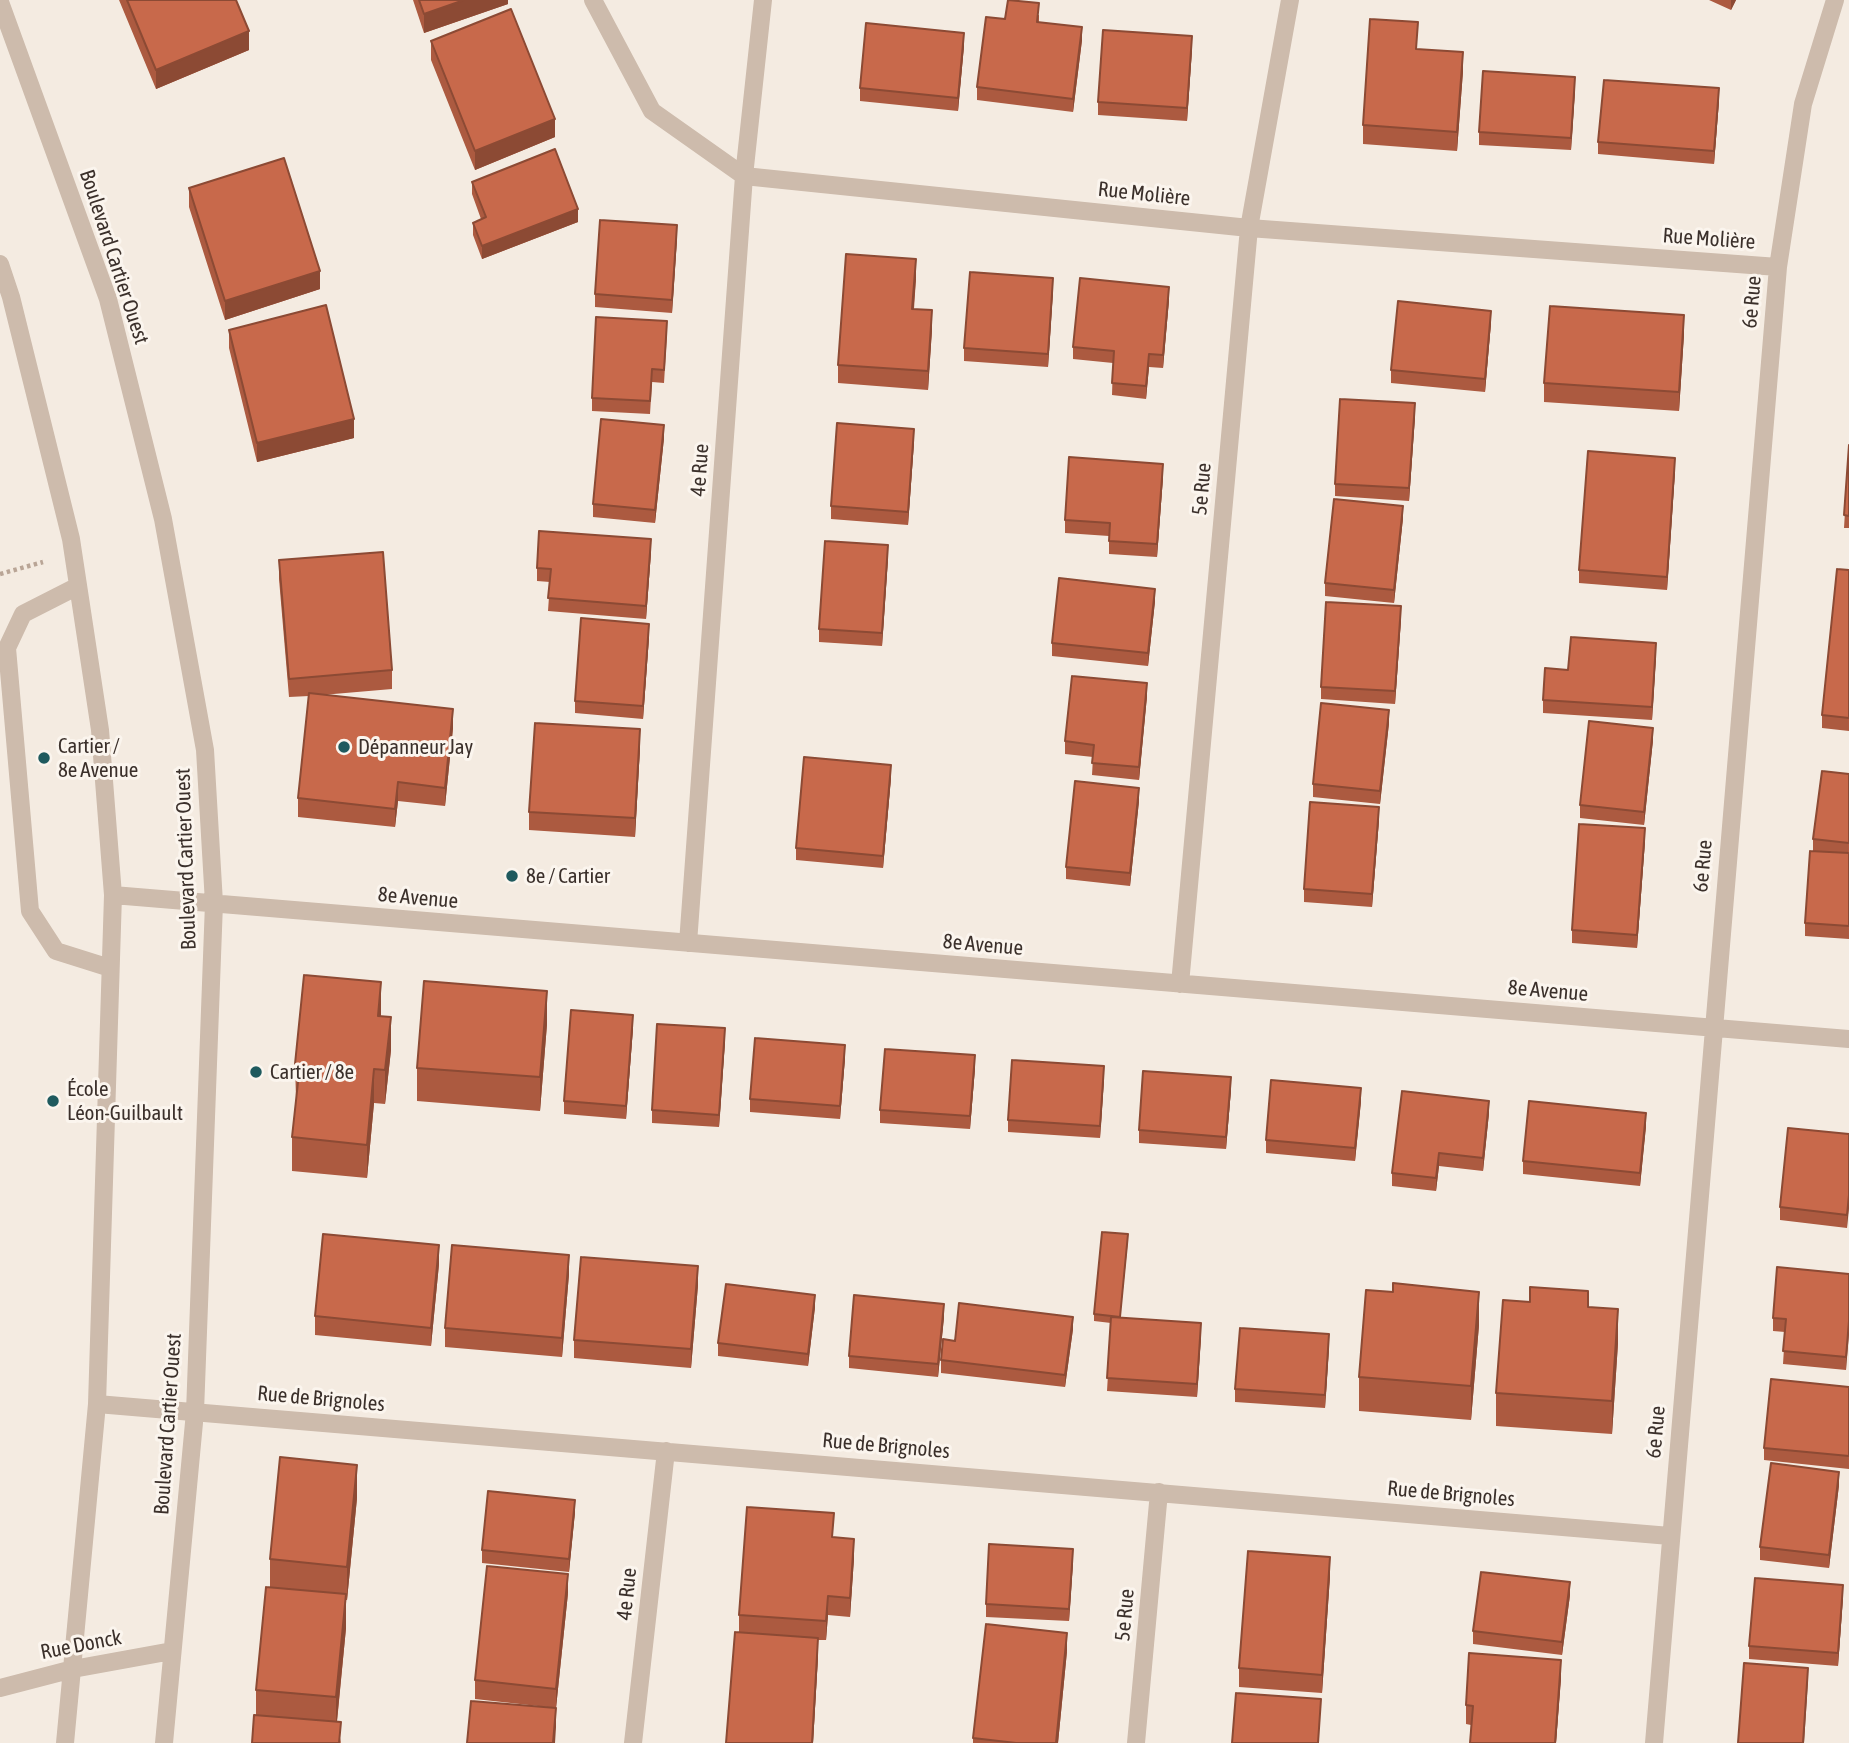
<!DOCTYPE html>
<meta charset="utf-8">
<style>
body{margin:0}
canvas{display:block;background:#f4ebe1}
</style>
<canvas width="1849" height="1743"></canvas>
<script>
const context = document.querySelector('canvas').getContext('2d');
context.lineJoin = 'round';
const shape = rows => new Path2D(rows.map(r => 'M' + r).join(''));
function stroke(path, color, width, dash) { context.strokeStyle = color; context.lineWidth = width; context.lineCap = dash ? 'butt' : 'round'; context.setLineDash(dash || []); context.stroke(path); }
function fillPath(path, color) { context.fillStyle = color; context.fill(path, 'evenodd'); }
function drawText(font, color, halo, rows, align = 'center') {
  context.font = font + ' "Asap Condensed",sans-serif'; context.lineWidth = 6; context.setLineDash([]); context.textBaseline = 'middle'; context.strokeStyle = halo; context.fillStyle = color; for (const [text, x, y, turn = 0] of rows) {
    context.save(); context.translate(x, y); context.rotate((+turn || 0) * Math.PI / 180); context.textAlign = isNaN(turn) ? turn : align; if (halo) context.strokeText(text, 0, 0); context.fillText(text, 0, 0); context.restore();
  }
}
stroke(shape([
 [0,574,43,562]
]), '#b9a596', 4.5, [3.5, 3.5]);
stroke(shape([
 [593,0,652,111,744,176,1249,228,1778,267],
 [0,2,108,299,163,519,205,750,214,903,195,1412,164,1743],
 [0,264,11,297,71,539,100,730,113,895,97,1404,65,1743],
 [78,586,23,614,7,648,30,911,56,951,110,968],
 [113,895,1849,1039],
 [688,943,744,176,763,0],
 [1180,984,1249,228,1290,0],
 [97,1404,1670,1536],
 [0,1688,73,1669,172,1651],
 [633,1743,666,1451],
 [1136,1743,1159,1492],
 [1654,1743,1778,267,1803,104,1835,0]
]), '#cdbbac', 18);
fillPath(shape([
 [119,0,236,0,249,50,156,89],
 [413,0,508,0,508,4,424,33],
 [1709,0,1736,0,1731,10],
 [1039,15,1039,22,1082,40,1073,112,977,100,977,87,1005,19],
 [431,41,555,137,475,170,431,60],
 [964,46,958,111,860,101,860,88],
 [1192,49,1187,121,1098,115,1098,102],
 [1417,49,1463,71,1457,151,1363,144,1363,125],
 [1575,90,1571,150,1479,145,1479,132],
 [1719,101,1714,164,1598,154,1598,142],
 [472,182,578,222,482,259,473,235,473,223,481,219,472,194],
 [189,188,320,289,225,320,189,207],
 [677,238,672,313,595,307,595,294],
 [916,278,914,309,932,329,928,390,838,383,838,365],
 [1053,291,1048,367,964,361,964,348],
 [1169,300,1163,368,1149,367,1146,399,1112,395,1113,363,1073,359,1073,347],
 [1491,323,1485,392,1391,383,1391,370],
 [229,330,354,438,257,462,229,348],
 [667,334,664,383,652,382,650,414,592,411,592,398],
 [1684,334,1679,411,1544,402,1544,383],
 [1415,416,1409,501,1335,496,1335,484],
 [664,438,655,523,593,517,593,504],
 [914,442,908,525,831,519,831,506],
 [1849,445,1849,528,1844,528],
 [1675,471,1667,590,1579,583,1579,570],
 [1163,477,1157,557,1109,554,1109,536,1065,533,1065,520],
 [1403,518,1394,603,1325,596,1325,583],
 [651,552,646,619,548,611,550,582,537,581,537,568],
 [888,558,882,646,819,642,819,629],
 [279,560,392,670,392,689,322,695,453,728,445,806,398,801,395,827,298,817,298,798,309,696,289,697,279,579],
 [1849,570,1849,731,1822,728,1822,715],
 [1155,601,1148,666,1052,656,1052,643],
 [1401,619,1395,704,1321,699,1321,687],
 [649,637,643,719,575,713,575,701],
 [1656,656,1652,720,1543,713,1543,700,1568,670],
 [1147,696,1139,780,1092,775,1093,757,1065,754,1065,741],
 [1389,723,1380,804,1313,797,1313,784],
 [1653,740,1644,825,1580,818,1580,805],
 [640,748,635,837,529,830,529,812],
 [1849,774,1849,939,1805,936,1805,923,1813,851,1813,839],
 [891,778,883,868,796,860,796,848],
 [1139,801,1130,886,1066,879,1066,867],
 [1379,820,1372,907,1304,902,1304,889],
 [1645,841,1637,948,1572,943,1572,930],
 [381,1016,391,1050,385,1104,374,1103,367,1178,292,1171,292,1137,296,1098,295,1064],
 [547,1024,540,1111,417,1101,417,1068],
 [633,1028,626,1119,564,1114,564,1101],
 [725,1041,719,1127,652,1123,652,1110],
 [845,1058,840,1119,750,1112,750,1099],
 [975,1068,970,1129,880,1123,880,1110],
 [1104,1079,1100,1138,1008,1132,1008,1120],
 [1231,1090,1226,1149,1139,1143,1139,1130],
 [1361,1101,1355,1161,1266,1153,1266,1140],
 [1489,1113,1483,1171,1439,1166,1436,1191,1392,1186,1392,1173],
 [1646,1126,1640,1186,1523,1174,1523,1161],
 [1849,1134,1847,1228,1780,1220,1780,1207],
 [1128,1241,1120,1318,1201,1336,1197,1397,1107,1391,1111,1323,1094,1321,1094,1314],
 [439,1264,431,1346,315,1335,315,1316],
 [569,1274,562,1357,445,1347,445,1328],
 [1849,1274,1846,1370,1783,1364,1785,1332,1773,1331,1773,1318],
 [698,1285,691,1368,574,1358,574,1340],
 [815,1307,808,1366,718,1356,718,1343],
 [1588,1307,1618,1343,1612,1434,1496,1426,1496,1393],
 [944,1317,938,1377,849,1368,849,1356],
 [1479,1325,1471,1420,1359,1411,1359,1377],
 [1073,1329,1065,1387,941,1373,941,1360,955,1341],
 [1329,1347,1325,1408,1235,1402,1235,1389],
 [1849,1387,1849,1469,1764,1460,1764,1448],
 [1839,1485,1829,1568,1760,1560,1760,1547],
 [357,1498,347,1600,346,1600,346,1628,337,1722,341,1743,256,1715,256,1690,270,1587,270,1559],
 [575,1512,569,1572,482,1563,482,1550],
 [833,1537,854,1558,850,1617,828,1615,826,1640,818,1640,818,1657,813,1743,726,1743,739,1632,739,1615],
 [1073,1562,1069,1621,986,1617,986,1604],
 [1330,1576,1322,1693,1239,1687,1239,1668],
 [568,1593,556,1708,475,1699,475,1680],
 [1570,1595,1562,1655,1473,1644,1473,1631],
 [1843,1597,1838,1666,1749,1659,1749,1646],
 [1067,1651,1058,1743,973,1743,973,1738],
 [1561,1678,1556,1743,1470,1743,1471,1725,1466,1724,1466,1705]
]), '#ac5a40');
fillPath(shape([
 [464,0,508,0,508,4,424,33,424,14],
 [1731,0,1736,0,1731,10],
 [1082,27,1082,40,1073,112,1073,99],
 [249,31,249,50,156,89,156,70],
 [964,33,964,46,958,111,958,98],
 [1192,36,1192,49,1187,121,1187,108],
 [1463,52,1463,71,1457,151,1457,132],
 [1575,77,1575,90,1571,150,1571,138],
 [1719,88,1719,101,1714,164,1714,151],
 [555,119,555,137,475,170,475,151],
 [578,209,578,222,482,259,482,246],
 [677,225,677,238,672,313,672,300],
 [916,259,916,278,912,328,912,309],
 [320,271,320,289,225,320,225,301],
 [1053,278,1053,291,1048,367,1048,354],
 [1169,287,1169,300,1163,368,1163,355],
 [932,310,932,329,928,390,928,371],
 [1491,311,1491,323,1485,392,1485,379],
 [1684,315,1684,334,1679,411,1679,392],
 [1149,354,1149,367,1146,399,1146,386],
 [1415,403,1415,416,1409,501,1409,488],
 [354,419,354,438,257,462,257,443],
 [664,425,664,438,655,523,655,510],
 [914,429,914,442,908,525,908,512],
 [1675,458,1675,471,1667,590,1667,577],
 [1163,464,1163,477,1157,557,1157,544],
 [1403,506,1403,518,1394,603,1394,590],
 [651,539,651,552,646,619,646,606],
 [888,545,888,558,882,646,882,633],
 [1155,589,1155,601,1148,666,1148,653],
 [1401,606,1401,619,1395,704,1395,691],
 [649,624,649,637,643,719,643,706],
 [1656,643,1656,656,1652,720,1652,707],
 [1147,683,1147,696,1139,780,1139,767],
 [453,709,453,728,445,806,445,788],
 [1389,710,1389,723,1380,804,1380,791],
 [1653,728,1653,740,1644,825,1644,812],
 [640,729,640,748,635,837,635,818],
 [891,765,891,778,883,868,883,856],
 [398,782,398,801,395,827,395,809],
 [1139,788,1139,801,1130,886,1130,873],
 [1379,807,1379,820,1372,907,1372,894],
 [1645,828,1645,841,1637,948,1637,935],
 [381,982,381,1015,378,1049,378,1016],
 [547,991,547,1024,540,1111,540,1077],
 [633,1015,633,1028,626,1119,626,1106],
 [391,1017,391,1050,385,1104,385,1070],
 [725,1028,725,1041,719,1127,719,1115],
 [845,1045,845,1058,840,1119,840,1106],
 [975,1055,975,1068,970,1129,970,1116],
 [1104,1066,1104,1079,1100,1138,1100,1126],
 [374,1069,374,1103,367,1178,367,1145],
 [1231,1077,1231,1090,1226,1149,1226,1137],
 [1361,1088,1361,1101,1355,1161,1355,1148],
 [1489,1101,1489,1113,1483,1171,1483,1158],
 [1646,1113,1646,1126,1640,1186,1640,1173],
 [1439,1153,1439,1166,1436,1191,1436,1178],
 [1849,1195,1849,1208,1847,1228,1847,1215],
 [439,1245,439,1264,431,1346,431,1328],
 [569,1255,569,1274,562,1357,562,1338],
 [698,1266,698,1285,691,1368,691,1349],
 [1479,1292,1479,1325,1471,1420,1471,1386],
 [815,1295,815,1307,808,1366,808,1354],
 [944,1304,944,1317,938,1377,938,1364],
 [1618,1309,1618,1343,1612,1434,1612,1401],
 [1073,1317,1073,1329,1065,1387,1065,1375],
 [1849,1321,1849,1334,1846,1370,1846,1357],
 [1201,1323,1201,1336,1197,1397,1197,1384],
 [1329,1334,1329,1347,1325,1408,1325,1395],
 [357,1465,357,1498,347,1600,347,1567],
 [1839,1472,1839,1485,1829,1568,1829,1555],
 [575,1500,575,1512,569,1572,569,1559],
 [854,1539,854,1558,850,1617,850,1598],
 [1073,1549,1073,1562,1069,1621,1069,1609],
 [1330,1557,1330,1576,1322,1693,1322,1675],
 [568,1574,568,1593,556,1708,556,1689],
 [1570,1582,1570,1595,1562,1655,1562,1642],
 [1843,1585,1843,1597,1838,1666,1838,1653],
 [346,1594,346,1628,336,1730,336,1697],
 [828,1596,828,1615,826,1640,826,1621],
 [1067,1633,1067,1651,1058,1743,1056,1743],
 [818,1638,818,1657,813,1743,812,1743],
 [1561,1660,1561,1678,1556,1743,1555,1743],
 [1808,1668,1808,1680,1804,1743,1803,1743],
 [556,1708,556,1727,555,1743,553,1743]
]), '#8c4a34');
const building = shape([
 [127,0,236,0,249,31,156,70,127,0],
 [419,0,464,0,424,14,419,0],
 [1008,0,1039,3,1037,22,1082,27,1073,99,977,87,986,17,1005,19,1008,0],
 [511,9,555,119,475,151,431,41,511,9],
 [1370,19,1418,22,1416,49,1463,52,1457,132,1363,125,1370,19],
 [866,23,964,33,958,98,860,88,866,23],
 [1103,30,1192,36,1187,108,1098,102,1103,30],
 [1483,71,1575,77,1571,138,1479,132,1483,71],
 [1604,80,1719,88,1714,151,1598,142,1604,80],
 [555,149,578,209,482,246,473,223,486,217,472,182,555,149],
 [284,158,320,271,225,301,189,188,284,158],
 [600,220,677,225,672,300,595,294,600,220],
 [846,254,916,259,912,309,932,310,928,371,838,365,846,254],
 [970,272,1053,278,1048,354,964,348,970,272],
 [1080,278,1169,287,1163,355,1149,354,1146,386,1112,383,1114,351,1073,347,1080,278],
 [1398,301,1491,311,1485,379,1391,370,1398,301],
 [326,305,354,419,257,443,229,330,326,305],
 [1550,306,1684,315,1679,392,1544,383,1550,306],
 [596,317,667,321,664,370,652,369,650,401,592,398,596,317],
 [1340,399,1415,403,1409,488,1335,484,1340,399],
 [601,419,664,425,655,510,593,504,601,419],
 [837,423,914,429,908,512,831,506,837,423],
 [1849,445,1849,516,1844,515,1849,445],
 [1588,451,1675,458,1667,577,1579,570,1588,451],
 [1069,457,1163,464,1157,544,1109,541,1110,523,1065,520,1069,457],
 [1334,499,1403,506,1394,590,1325,583,1334,499],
 [539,531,651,539,646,606,548,598,551,569,537,568,539,531],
 [825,541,888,545,882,633,819,629,825,541],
 [383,552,392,670,289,679,279,560,383,552],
 [1837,569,1849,570,1849,718,1822,715,1837,569],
 [1059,578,1155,589,1148,653,1052,643,1059,578],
 [1326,602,1401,606,1395,691,1321,687,1326,602],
 [581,618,649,624,643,706,575,701,581,618],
 [1571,637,1656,643,1652,707,1543,700,1545,668,1568,670,1571,637],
 [1072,676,1147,683,1139,767,1092,763,1094,745,1065,741,1072,676],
 [309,693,453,709,445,788,398,782,395,809,298,798,309,693],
 [1321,703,1389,710,1380,791,1313,784,1321,703],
 [1589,721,1653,728,1644,812,1580,805,1589,721],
 [535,723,640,729,635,818,529,812,535,723],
 [804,757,891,765,883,856,796,848,804,757],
 [1822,771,1849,774,1849,843,1813,839,1822,771],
 [1075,781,1139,788,1130,873,1066,867,1075,781],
 [1310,802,1379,807,1372,894,1304,889,1310,802],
 [1579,824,1645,828,1637,935,1572,930,1579,824],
 [1810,851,1849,853,1849,926,1805,923,1810,851],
 [304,975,381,982,378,1016,391,1017,385,1070,374,1069,367,1145,292,1137,300,1064,295,1064,304,975],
 [424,981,547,991,540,1077,417,1068,424,981],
 [571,1010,633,1015,626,1106,564,1101,571,1010],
 [657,1024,725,1028,719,1115,652,1110,657,1024],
 [755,1038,845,1045,840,1106,750,1099,755,1038],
 [885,1049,975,1055,970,1116,880,1110,885,1049],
 [1012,1060,1104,1066,1100,1126,1008,1120,1012,1060],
 [1143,1071,1231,1077,1226,1137,1139,1130,1143,1071],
 [1271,1080,1361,1088,1355,1148,1266,1140,1271,1080],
 [1402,1091,1489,1101,1483,1158,1439,1153,1436,1178,1392,1173,1402,1091],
 [1529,1101,1646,1113,1640,1173,1523,1161,1529,1101],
 [1788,1128,1849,1134,1849,1195,1847,1215,1780,1207,1788,1128],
 [1102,1232,1128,1234,1120,1317,1094,1314,1102,1232],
 [323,1234,439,1245,431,1328,315,1316,323,1234],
 [452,1245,569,1255,562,1338,445,1328,452,1245],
 [581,1257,698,1266,691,1349,574,1340,581,1257],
 [1777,1267,1849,1274,1849,1321,1846,1357,1783,1351,1786,1319,1773,1318,1777,1267],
 [1393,1283,1479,1292,1471,1386,1359,1377,1366,1290,1393,1292,1393,1283],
 [726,1284,815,1295,808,1354,718,1343,726,1284],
 [1530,1287,1588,1291,1588,1307,1618,1309,1612,1401,1496,1393,1503,1300,1530,1302,1530,1287],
 [854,1295,944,1304,938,1364,849,1356,854,1295],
 [959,1303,1073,1317,1065,1375,941,1360,943,1339,955,1341,959,1303],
 [1111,1317,1201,1323,1197,1384,1107,1378,1111,1317],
 [1240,1328,1329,1334,1325,1395,1235,1389,1240,1328],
 [1771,1379,1849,1387,1849,1456,1764,1448,1771,1379],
 [280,1457,357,1465,347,1567,270,1559,280,1457],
 [1771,1463,1839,1472,1829,1555,1760,1547,1771,1463],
 [488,1491,575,1500,569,1559,482,1550,488,1491],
 [747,1507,834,1513,832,1537,854,1539,850,1598,828,1596,826,1621,739,1615,747,1507],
 [989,1544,1073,1549,1069,1609,986,1604,989,1544],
 [1248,1551,1330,1557,1322,1675,1239,1668,1248,1551],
 [487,1566,568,1574,556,1689,475,1680,487,1566],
 [1481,1572,1570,1582,1562,1642,1473,1631,1481,1572],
 [1755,1578,1843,1585,1838,1653,1749,1646,1755,1578],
 [266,1587,346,1594,336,1697,256,1690,266,1587],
 [986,1624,1067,1633,1056,1743,1016,1743,973,1738,986,1624],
 [735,1632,818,1638,812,1743,726,1743,735,1632],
 [1469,1653,1561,1660,1555,1743,1470,1743,1473,1706,1466,1705,1469,1653],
 [1744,1663,1808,1668,1803,1743,1738,1743,1744,1663],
 [1236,1693,1321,1699,1318,1743,1232,1743,1236,1693],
 [471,1701,556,1708,553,1743,467,1743,471,1701],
 [254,1715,341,1722,339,1743,252,1743,254,1715]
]);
fillPath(building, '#c8694b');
stroke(building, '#8c4a34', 2);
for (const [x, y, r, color] of [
 [344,747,7,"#1f5a5e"],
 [44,758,7,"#1f5a5e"],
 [512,876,7,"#1f5a5e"],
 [256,1072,7,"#1f5a5e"],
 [53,1101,7,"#1f5a5e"]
]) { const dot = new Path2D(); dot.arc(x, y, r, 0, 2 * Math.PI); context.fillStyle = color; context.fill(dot); stroke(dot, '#fbf5ee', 2.5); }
drawText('21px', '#3b302b', '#fbf5ee', [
 ["Rue Molière",1144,194,6],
 ["Rue Molière",1709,239,4],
 ["Boulevard Cartier Ouest",114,257,72],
 ["6e Rue",1752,302,-85],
 ["4e Rue",700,470,-86],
 ["5e Rue",1202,489,-85],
 ["Boulevard Cartier Ouest",186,859,-92],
 ["6e Rue",1703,866,-85],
 ["8e Avenue",418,898,5],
 ["8e Avenue",983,945,5],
 ["8e Avenue",1548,991,5],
 ["Rue de Brignoles",321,1399,5],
 ["Boulevard Cartier Ouest",168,1424,-86],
 ["6e Rue",1656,1432,-85],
 ["Rue de Brignoles",886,1446,5],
 ["Rue de Brignoles",1451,1494,5],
 ["4e Rue",627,1594,-84],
 ["5e Rue",1125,1615,-85],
 ["Rue Donck",81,1645,-11]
]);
drawText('21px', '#3b302b', '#fbf5ee', [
 ["Cartier /",58,746],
 ["8e Avenue",58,770],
 ["Dépanneur Jay",358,747],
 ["8e / Cartier",526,876],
 ["Cartier / 8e",270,1072],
 ["École",67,1089],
 ["Léon-Guilbault",67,1113]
], 'left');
</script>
